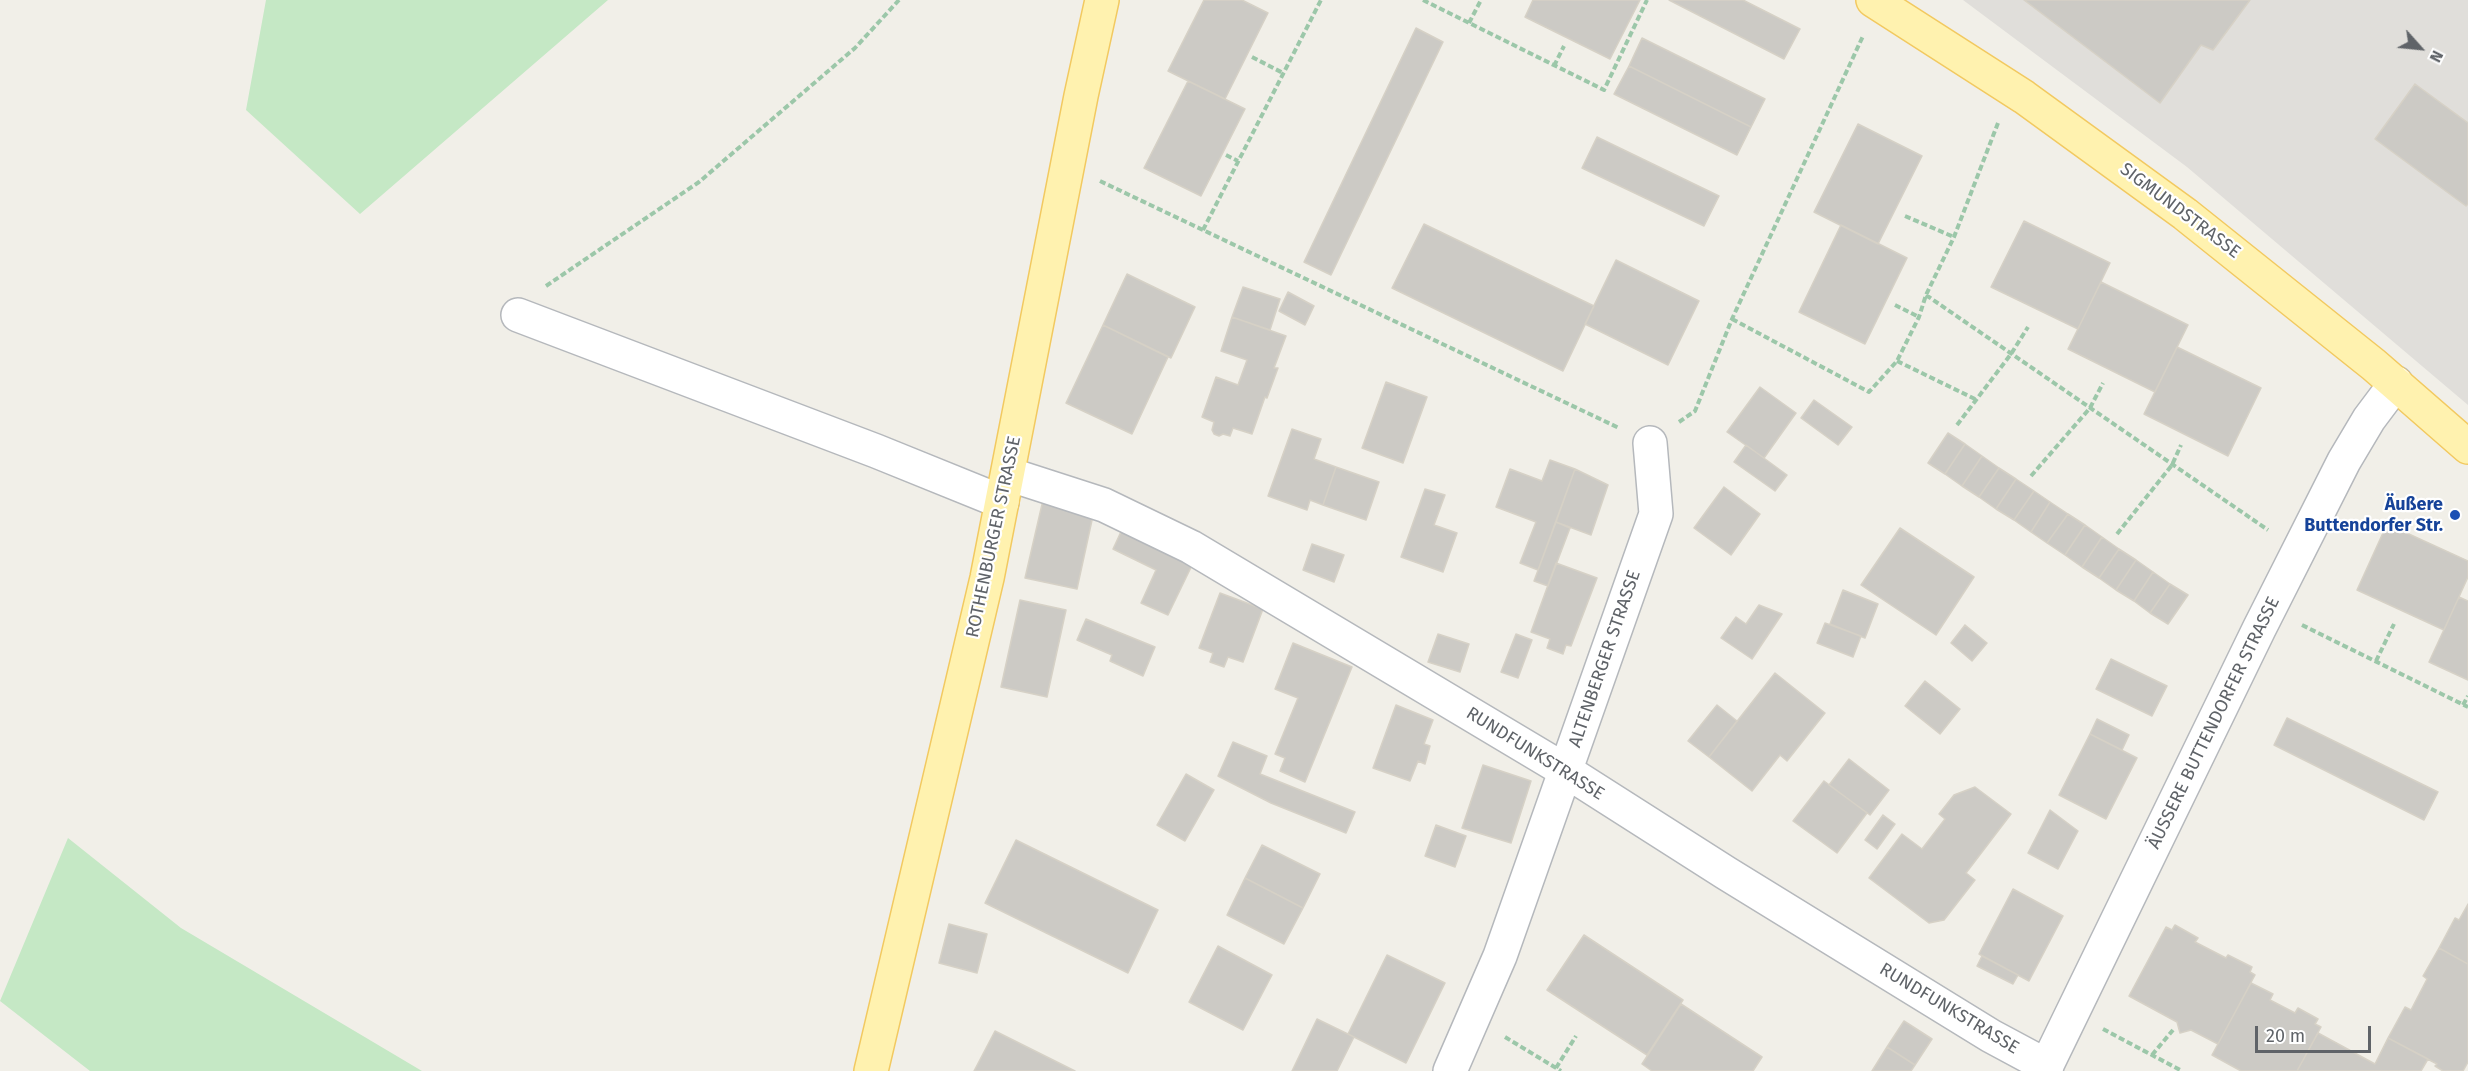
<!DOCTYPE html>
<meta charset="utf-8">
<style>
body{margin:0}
#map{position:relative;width:2468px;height:1071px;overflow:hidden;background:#f1efe8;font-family:"Fira Sans",sans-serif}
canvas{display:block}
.north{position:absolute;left:2390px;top:18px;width:60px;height:60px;-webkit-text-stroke:4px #fff;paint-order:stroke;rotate:117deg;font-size:16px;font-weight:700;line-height:24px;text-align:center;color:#5f6368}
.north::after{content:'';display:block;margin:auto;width:21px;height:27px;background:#5f6368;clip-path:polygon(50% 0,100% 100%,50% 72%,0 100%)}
.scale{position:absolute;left:2255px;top:1026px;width:116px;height:27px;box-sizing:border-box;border:3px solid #5f6368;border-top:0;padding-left:8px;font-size:18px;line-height:21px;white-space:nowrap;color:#5f6368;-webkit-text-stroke:4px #fff;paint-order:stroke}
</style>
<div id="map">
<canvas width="2468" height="1071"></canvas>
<div class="north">N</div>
<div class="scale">20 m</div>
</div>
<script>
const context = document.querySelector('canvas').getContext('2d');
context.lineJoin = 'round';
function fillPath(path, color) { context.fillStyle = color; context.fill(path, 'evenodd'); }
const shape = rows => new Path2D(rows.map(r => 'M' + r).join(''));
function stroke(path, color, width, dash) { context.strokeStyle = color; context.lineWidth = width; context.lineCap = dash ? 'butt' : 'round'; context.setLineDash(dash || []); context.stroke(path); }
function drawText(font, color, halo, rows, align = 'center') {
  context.font = font + ' "Fira Sans",sans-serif'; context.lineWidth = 4.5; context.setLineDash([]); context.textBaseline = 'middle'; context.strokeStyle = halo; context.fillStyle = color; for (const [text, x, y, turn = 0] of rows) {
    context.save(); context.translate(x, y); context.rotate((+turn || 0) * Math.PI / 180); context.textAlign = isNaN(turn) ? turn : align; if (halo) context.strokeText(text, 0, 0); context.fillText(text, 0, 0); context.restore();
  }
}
fillPath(shape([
 [1963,0,2468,0,2468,405,2187,167]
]), '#e0deda');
fillPath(shape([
 [266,0,608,0,360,214,246,110],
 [68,838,181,928,422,1071,90,1071,0,1001]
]), '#c5e8c5');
const building = shape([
 [1204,0,1242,0,1268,13,1225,99,1168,71,1204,0],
 [1533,0,1640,0,1610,59,1525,17,1533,0],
 [1669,0,1743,0,1800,29,1784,59,1669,0],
 [2024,0,2250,0,2213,50,2201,45,2160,103,2024,0],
 [1416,28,1443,42,1331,275,1304,262,1416,28],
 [1642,38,1765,99,1751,127,1629,66,1642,38],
 [1629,66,1751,127,1737,155,1614,94,1629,66],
 [1188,81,1245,109,1201,196,1144,168,1188,81],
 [2415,84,2468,123,2468,204,2466,206,2375,139,2415,84],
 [1858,124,1922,156,1878,244,1814,212,1858,124],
 [1597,137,1719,196,1704,226,1582,168,1597,137],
 [2024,221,2110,263,2078,329,1991,287,2024,221],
 [1424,224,1594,306,1563,371,1392,288,1424,224],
 [1841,225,1907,258,1865,344,1799,312,1841,225],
 [1616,260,1699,301,1668,365,1585,324,1616,260],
 [1127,274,1195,307,1171,358,1103,325,1127,274],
 [2101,282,2188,325,2155,392,2068,349,2101,282],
 [1243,287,1280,299,1270,330,1232,317,1243,287],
 [1288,292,1314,306,1305,325,1279,311,1288,292],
 [1232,317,1286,336,1274,368,1278,368,1267,398,1265,397,1252,434,1233,428,1230,436,1223,434,1219,436,1214,434,1212,430,1214,422,1202,417,1216,377,1238,385,1247,360,1221,351,1232,317],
 [1103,325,1168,357,1132,434,1066,403,1103,325],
 [2177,347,2261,388,2228,456,2144,414,2177,347],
 [1386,382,1427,397,1403,463,1362,448,1386,382],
 [1760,387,1796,413,1764,458,1727,432,1760,387],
 [1814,400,1852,427,1838,445,1801,418,1814,400],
 [1292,429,1321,439,1314,459,1336,467,1323,505,1310,500,1307,510,1268,496,1292,429],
 [1948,433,1965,444,1945,474,1928,463,1948,433],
 [1965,444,1982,456,1962,486,1945,474,1965,444],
 [1746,445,1787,475,1775,491,1734,462,1746,445],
 [1982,456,1999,468,1979,497,1962,486,1982,456],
 [1550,460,1575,469,1538,570,1520,563,1536,522,1496,507,1510,469,1542,481,1550,460],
 [1336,467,1379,482,1366,520,1323,505,1336,467],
 [1999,468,2016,479,1996,509,1979,497,1999,468],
 [1575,469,1608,485,1591,535,1556,522,1575,469],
 [2016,479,2034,491,2014,520,1996,509,2016,479],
 [1724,487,1760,514,1731,555,1694,528,1724,487],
 [1425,489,1445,495,1434,525,1457,533,1443,572,1401,557,1425,489],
 [2034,491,2050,502,2031,532,2014,520,2034,491],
 [1043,500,1094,511,1077,589,1025,578,1043,500],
 [2050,502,2068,514,2047,543,2031,532,2050,502],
 [2068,514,2085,525,2065,555,2047,543,2068,514],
 [1556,522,1570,528,1548,586,1534,581,1556,522],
 [1125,523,1196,557,1168,615,1141,603,1156,570,1113,549,1125,523],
 [2387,524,2468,561,2468,577,2444,630,2357,590,2387,524],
 [2085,525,2102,537,2082,567,2065,555,2085,525],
 [1900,528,1974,577,1936,635,1861,585,1900,528],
 [2102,537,2119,549,2099,578,2082,567,2102,537],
 [1312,544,1344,555,1334,582,1303,570,1312,544],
 [2119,549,2136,560,2116,590,2099,578,2119,549],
 [2136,560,2153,572,2134,601,2116,590,2136,560],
 [1556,563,1597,578,1571,646,1566,645,1563,654,1547,648,1550,639,1531,632,1556,563],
 [2153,572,2170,584,2150,613,2134,601,2153,572],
 [2170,584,2188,595,2168,624,2150,613,2170,584],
 [1843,590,1878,604,1865,638,1830,624,1843,590],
 [1220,593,1263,609,1243,662,1228,657,1224,667,1210,662,1213,653,1199,648,1220,593],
 [2459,597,2468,601,2468,680,2429,662,2459,597],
 [1020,600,1066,610,1047,697,1001,687,1020,600],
 [1759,605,1782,614,1752,659,1721,638,1736,617,1746,624,1759,605],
 [1086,619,1155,647,1143,676,1110,661,1112,655,1077,640,1086,619],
 [1825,623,1861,636,1853,657,1817,643,1825,623],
 [1965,625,1987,643,1972,661,1951,643,1965,625],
 [1438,634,1469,644,1460,672,1428,662,1438,634],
 [1516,634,1532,640,1518,678,1501,672,1516,634],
 [1293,643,1352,667,1305,782,1280,771,1285,758,1275,754,1298,698,1275,689,1293,643],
 [2111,659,2167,686,2152,716,2096,689,2111,659],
 [1775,673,1825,713,1787,761,1780,755,1752,791,1709,757,1775,673],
 [1925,681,1960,709,1940,734,1905,706,1925,681],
 [1396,705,1433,720,1424,744,1430,746,1425,764,1418,761,1410,781,1373,768,1396,705],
 [1717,705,1737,721,1709,757,1688,741,1717,705],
 [2287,718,2438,792,2424,820,2274,745,2287,718],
 [2097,719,2129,735,2122,750,2090,734,2097,719],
 [2090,734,2137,758,2106,819,2059,795,2090,734],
 [1233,742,1267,756,1260,774,1355,812,1346,833,1271,803,1218,776,1233,742],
 [1849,759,1889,790,1870,815,1829,785,1849,759],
 [1483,765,1531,781,1511,843,1462,828,1483,765],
 [1186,774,1214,790,1185,841,1157,825,1186,774],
 [1824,781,1867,813,1837,853,1793,821,1824,781],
 [1975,787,2011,814,1966,873,1975,880,1944,920,1929,923,1869,878,1902,834,1922,849,1945,819,1939,814,1954,795,1975,787],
 [2050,810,2078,831,2058,869,2028,853,2050,810],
 [1883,815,1895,824,1877,849,1865,840,1883,815],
 [1436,825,1466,836,1455,867,1425,856,1436,825],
 [1016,840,1158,910,1128,973,985,903,1016,840],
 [1262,845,1320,874,1303,908,1245,878,1262,845],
 [1245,878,1303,908,1284,944,1227,915,1245,878],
 [2013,889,2063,916,2029,981,1979,954,2013,889],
 [2468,904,2468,964,2439,948,2455,918,2459,920,2468,904],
 [949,924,987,934,977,973,939,963,949,924],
 [2175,925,2198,938,2195,942,2226,958,2228,955,2252,967,2250,972,2255,975,2218,1044,2191,1030,2180,1033,2177,1022,2129,996,2166,927,2172,930,2175,925],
 [1584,935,1683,1000,1647,1055,1547,990,1584,935],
 [1218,946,1272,975,1243,1030,1189,1002,1218,946],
 [2439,948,2468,964,2468,1062,2463,1071,2443,1071,2435,1066,2437,1064,2388,1038,2405,1007,2411,1010,2427,979,2423,976,2439,948],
 [1387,955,1445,983,1406,1063,1348,1034,1387,955],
 [1982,956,2018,975,2013,984,1977,966,1982,956],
 [2251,983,2273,994,2270,1000,2295,1013,2298,1008,2318,1019,2315,1024,2321,1027,2297,1071,2241,1071,2212,1055,2251,983],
 [1681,1004,1762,1057,1753,1071,1652,1071,1642,1064,1681,1004],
 [1317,1019,1354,1037,1337,1071,1292,1071,1317,1019],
 [1904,1021,1932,1039,1915,1065,1887,1047,1904,1021],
 [995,1031,1075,1071,974,1071,995,1031],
 [2318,1033,2375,1064,2388,1038,2428,1059,2421,1071,2297,1071,2318,1033],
 [1887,1047,1915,1065,1911,1071,1872,1071,1887,1047]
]);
fillPath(building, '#cccac5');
stroke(building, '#d6d1c6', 1.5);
const minor = shape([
 [518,315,876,451,1002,502],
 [1008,474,1104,505,1191,547,1566,771,1726,873,1991,1036,2047,1066],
 [1450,1071,1500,956,1656,514,1650,443],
 [2044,1071,2259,629,2344,461,2369,419,2396,383]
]);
const major = shape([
 [1873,0,2024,97,2185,214,2374,365,2468,447],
 [871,1071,987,578,1081,96,1102,0]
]);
stroke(minor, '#b5b8bc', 36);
stroke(major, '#f2c960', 36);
stroke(shape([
 [1423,0,1604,90,1647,0],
 [1469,23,1481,0],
 [1252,57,1283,73],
 [1554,66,1564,46],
 [1226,155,1238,161],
 [1100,181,1619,428],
 [1905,216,1954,237],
 [1203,230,1321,0],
 [546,286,699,182,855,48,899,0],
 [1926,295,2268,530],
 [1895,305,1919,317],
 [1732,319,1869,392,1897,361,1919,317,1926,295,1954,237,1998,123],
 [1897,361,1975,399],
 [1679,422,1695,411,1732,319,1863,36],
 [1957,425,2011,354,2028,327],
 [2031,476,2090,408,2103,383],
 [2117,534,2172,465,2181,445],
 [2302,625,2468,707],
 [2376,661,2394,624],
 [2463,705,2468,696],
 [2103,1029,2182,1071],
 [1505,1037,1561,1071],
 [2152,1055,2173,1030],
 [1556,1068,1576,1036]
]), '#9cc7a9', 4, [6, 3]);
stroke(minor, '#fff', 33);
stroke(major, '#fff2af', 33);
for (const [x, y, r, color] of [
 [2455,515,6,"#1a4fb4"]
]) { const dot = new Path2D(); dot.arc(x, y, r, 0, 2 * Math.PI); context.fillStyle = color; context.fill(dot); stroke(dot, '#fff', 2); }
drawText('18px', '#5f6368', '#fff', [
 ["SIGMUNDSTRASSE",2180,211,37],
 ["ROTHENBURGER STRASSE",994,537,-78],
 ["ALTENBERGER STRASSE",1605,659,-71],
 ["ÄUSSERE BUTTENDORFER STRASSE",2214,723,-64],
 ["RUNDFUNKSTRASSE",1535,754,32],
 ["RUNDFUNKSTRASSE",1949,1009,31]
]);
drawText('bold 18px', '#164399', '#fff', [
 ["Äußere",2443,505],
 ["Buttendorfer Str.",2443,526]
], 'right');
</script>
